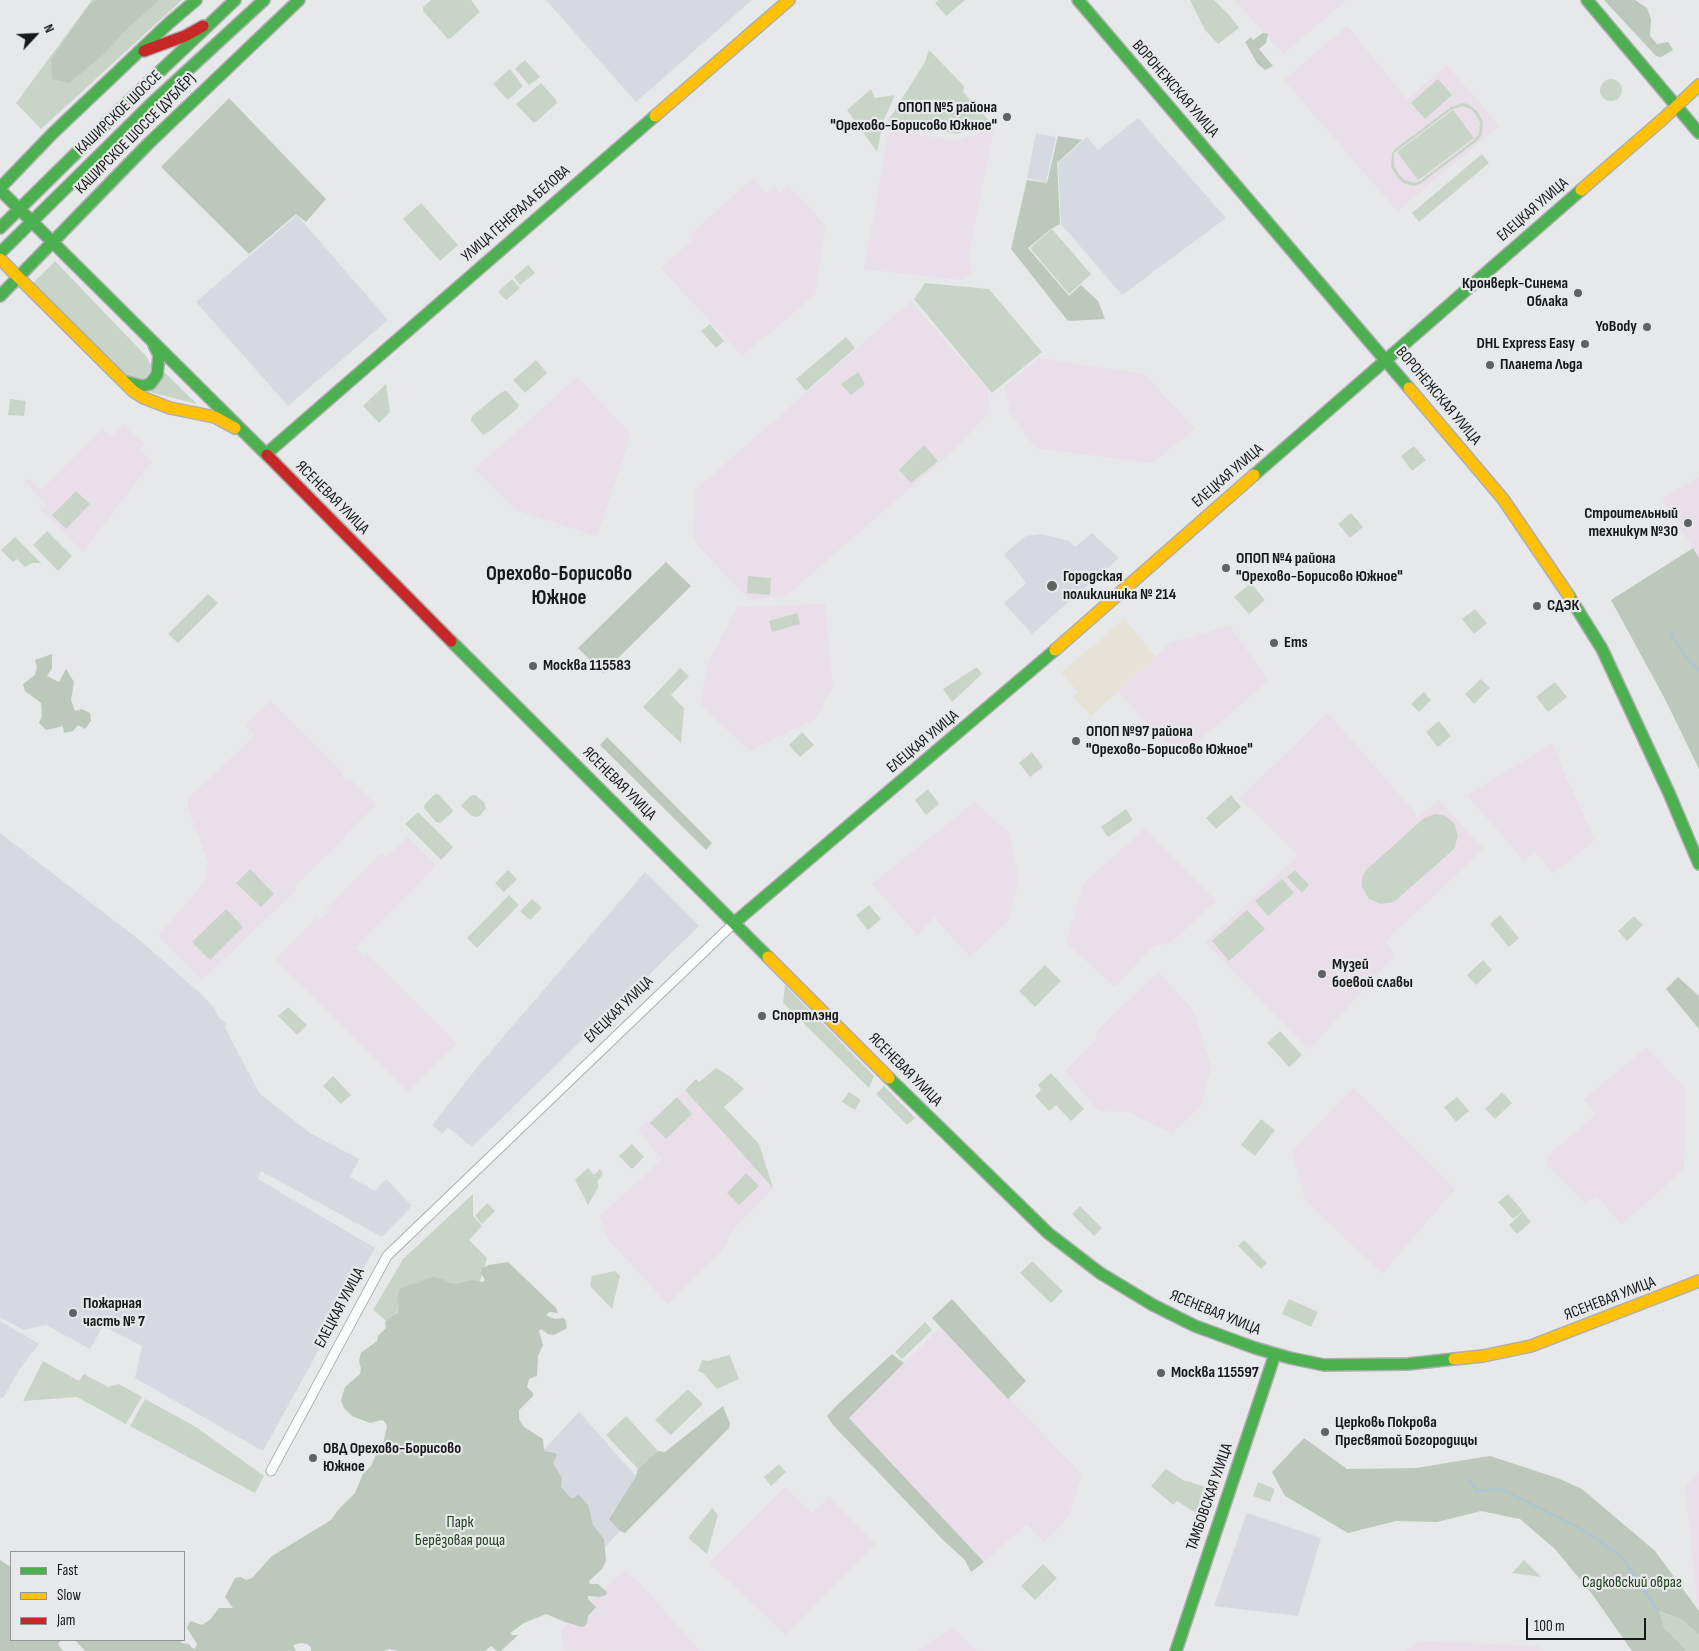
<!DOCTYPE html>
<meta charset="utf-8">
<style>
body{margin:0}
#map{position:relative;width:1699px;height:1651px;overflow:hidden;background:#e7e8e9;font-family:"Sofia Sans Condensed",sans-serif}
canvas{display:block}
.legend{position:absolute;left:10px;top:1551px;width:175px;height:90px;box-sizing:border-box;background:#e6e8ea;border:1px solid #939596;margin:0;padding:6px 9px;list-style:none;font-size:15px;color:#171819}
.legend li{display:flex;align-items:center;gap:10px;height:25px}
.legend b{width:25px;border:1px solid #939596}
.north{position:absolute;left:10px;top:10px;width:50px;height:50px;-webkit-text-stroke:4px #e6e8ea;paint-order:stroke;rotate:65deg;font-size:14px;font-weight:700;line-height:20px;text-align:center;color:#171819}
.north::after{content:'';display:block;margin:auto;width:18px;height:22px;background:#171819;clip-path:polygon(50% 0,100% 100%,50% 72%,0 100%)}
.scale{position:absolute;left:1526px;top:1618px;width:120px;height:22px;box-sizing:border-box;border:2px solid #171819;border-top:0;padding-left:6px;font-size:15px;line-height:18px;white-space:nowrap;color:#171819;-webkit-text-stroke:4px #e6e8ea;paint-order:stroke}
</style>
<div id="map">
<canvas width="1699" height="1651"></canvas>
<ul class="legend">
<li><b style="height:6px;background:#4caf50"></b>Fast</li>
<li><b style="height:6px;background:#ffc107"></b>Slow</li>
<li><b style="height:6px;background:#c62828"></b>Jam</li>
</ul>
<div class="north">N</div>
<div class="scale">100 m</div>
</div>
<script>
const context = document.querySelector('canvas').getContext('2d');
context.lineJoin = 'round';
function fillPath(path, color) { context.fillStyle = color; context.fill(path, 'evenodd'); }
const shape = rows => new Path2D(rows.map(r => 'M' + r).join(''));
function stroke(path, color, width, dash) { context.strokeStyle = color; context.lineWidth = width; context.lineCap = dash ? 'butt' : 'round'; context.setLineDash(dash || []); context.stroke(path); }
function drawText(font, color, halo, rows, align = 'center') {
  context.font = font + ' "Sofia Sans Condensed",sans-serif'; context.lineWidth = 4.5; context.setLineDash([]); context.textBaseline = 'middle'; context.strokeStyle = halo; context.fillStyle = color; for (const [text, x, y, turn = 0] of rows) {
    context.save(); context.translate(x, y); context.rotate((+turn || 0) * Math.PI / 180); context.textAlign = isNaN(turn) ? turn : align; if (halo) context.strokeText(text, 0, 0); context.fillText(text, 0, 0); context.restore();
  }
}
fillPath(shape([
 [1124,619,1156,656,1091,716,1073,697,1078,692,1061,673]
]), '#e6e2d7');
fillPath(shape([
 [546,0,752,0,636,102],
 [1138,118,1226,218,1122,295,1061,224,1058,163,1087,137,1098,150],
 [1036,133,1056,137,1046,182,1027,178],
 [297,215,388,320,288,406,196,302],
 [1092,533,1119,558,1032,634,1004,603,1026,583,1004,554,1026,536,1042,534,1069,541,1075,547],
 [0,833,142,942,201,994,214,1008,220,1019,226,1022,225,1028,260,1094,310,1133,359,1159,350,1177,375,1191,386,1179,412,1206,382,1237,261,1171,258,1179,375,1248,263,1451,135,1378,142,1346,103,1326,90,1349,46,1325,23,1330,0,1317],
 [645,872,699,926,472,1147,448,1127,442,1134,432,1125,479,1065],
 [0,1321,39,1344,21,1367,3,1398,0,1397],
 [579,1412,636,1476,609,1518,620,1531,604,1548,536,1458],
 [1247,1513,1321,1538,1298,1616,1214,1606]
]), '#d6dae0');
fillPath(shape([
 [1234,0,1346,0,1284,54],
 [1347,26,1407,99,1447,65,1499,126,1397,211,1284,80],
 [889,129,956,141,994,129,969,254,972,273,963,280,864,269],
 [753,178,766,193,774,187,780,193,789,186,826,226,815,295,742,356,661,268,693,239,690,235],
 [911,301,988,390,989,413,953,451,786,596,749,600,693,540,695,490],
 [1039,358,1144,374,1195,429,1152,463,1035,448,1011,413,1004,387],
 [577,377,631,434,597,536,516,510,475,469],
 [123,425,144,443,139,450,152,461,83,552,41,510,46,504,25,482,29,478,41,490,102,429,111,437],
 [1699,477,1699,558,1662,498],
 [825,604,833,686,815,719,749,751,700,704,708,662,738,607],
 [1230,626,1268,681,1180,757,1118,692,1170,643],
 [270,701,343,773,342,775,348,781,350,779,376,805,347,834,347,836,294,887,296,890,202,980,158,935,205,882,208,862,188,808,188,798,255,736,245,725],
 [1328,713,1411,808,1417,818,1439,800,1484,849,1385,941,1394,956,1309,1050,1205,942,1298,856,1240,798],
 [1553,743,1566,778,1571,786,1594,840,1554,874,1534,851,1524,861,1467,795],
 [975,802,1010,834,1019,881,1009,920,970,957,934,917,917,935,872,884],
 [1145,828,1216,901,1173,941,1153,947,1115,987,1066,943,1083,884],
 [407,837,436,866,355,948,364,957,367,954,457,1043,408,1092,275,960,317,917,320,920,329,912,326,909,381,853,387,858],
 [1158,972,1194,1011,1211,1067,1201,1106,1172,1133,1129,1112,1099,1111,1065,1071,1096,1041,1097,1031],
 [1646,1047,1685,1088,1686,1101,1684,1169,1621,1225,1597,1196,1586,1204,1546,1164,1549,1155,1596,1114,1584,1100],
 [1353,1088,1455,1189,1382,1274,1305,1200,1292,1151],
 [685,1090,773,1188,734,1228,721,1252,668,1304,607,1238,600,1216,662,1159,638,1130],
 [941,1327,1082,1475,1069,1516,1044,1542,1027,1524,984,1562,848,1417],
 [1699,1472,1699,1604,1697,1602,1685,1486],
 [785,1487,812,1513,829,1497,876,1544,786,1635,709,1563],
 [624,1570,639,1582,700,1651,562,1650,561,1631],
 [953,1628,977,1651,916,1651],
 [1419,1641,1538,1646,1541,1651,1405,1651]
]), '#e8dfe9');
fillPath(shape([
 [92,0,182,0,41,129,16,103],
 [431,0,471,0,480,12,451,38,448,39,423,11,423,7],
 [938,0,965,0,946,16,935,3],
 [1190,0,1214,0,1230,16,1239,28,1218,44,1205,30],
 [929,50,964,86,963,92,991,123,957,134,888,121,925,62],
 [525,60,540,77,529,85,515,69],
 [510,69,523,86,508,100,493,84],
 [1438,79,1452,95,1425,119,1411,103],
 '1600 90a11 11 0 1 1 22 0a11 11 0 1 1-22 0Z',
 [541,83,556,100,557,103,536,122,533,122,516,104],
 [871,89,875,98,895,95,883,122,877,152,847,110],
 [1463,103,1468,104,1477,111,1483,122,1482,134,1477,141,1420,184,1414,186,1403,183,1398,178,1391,167,1392,153,1395,149,1451,107],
 [1462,106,1471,109,1478,118,1480,123,1479,134,1474,140,1420,181,1414,183,1405,180,1400,176,1394,166,1394,153,1451,110],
 [1453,110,1474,138,1418,180,1397,152],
 [1482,154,1489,163,1419,222,1412,213],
 [421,203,458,245,440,261,403,219],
 [1052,229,1091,274,1069,294,1030,248],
 [55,261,146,356,151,365,149,374,145,378,140,380,127,377,33,283],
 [528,265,535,273,520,285,514,277],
 [512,279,520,288,506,300,498,292],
 [925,283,989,289,1042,352,992,393,914,299],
 [710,324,724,341,716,348,701,331],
 [846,337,855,348,806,391,796,379],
 [536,360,547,373,525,393,513,380],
 [164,372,197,404,153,393,149,391,155,386],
 [858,372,865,384,851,395,841,384],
 [386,384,390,412,379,423,363,406],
 [506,390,518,404,519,405,517,409,490,431,483,435,472,422,471,420,472,416,499,394],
 [10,399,26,401,24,416,8,415],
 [924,445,938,461,911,483,899,470],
 [1414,446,1426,460,1412,471,1401,456],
 [76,491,90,504,66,529,52,515],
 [1351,513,1363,527,1350,538,1338,524],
 [47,531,72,556,58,571,33,545],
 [15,537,43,565,40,563,32,563,25,567,17,559,13,562,1,550],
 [748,576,771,578,770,595,747,593],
 [1251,583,1265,600,1249,614,1234,597],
 [208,594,218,603,178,643,168,634],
 [1475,609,1487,623,1474,634,1462,619],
 [797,613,800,624,772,632,769,621],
 [977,667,982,674,952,702,943,689],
 [680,668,689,676,671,695,684,708,681,743,643,707],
 [1481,679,1490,688,1474,704,1465,694],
 [1555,682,1567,697,1548,712,1536,697],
 [1424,692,1431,700,1419,712,1411,704],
 [1439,721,1451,736,1438,747,1426,732],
 [802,732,814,745,800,757,789,745],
 [1032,752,1043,767,1030,777,1019,763],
 [928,789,939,804,926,815,915,800],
 [438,794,453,810,452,813,440,823,436,822,424,808,425,804,434,795],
 [475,795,484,802,486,808,480,816,475,817,471,815,461,806,470,796],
 [1231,795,1241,807,1216,829,1206,818],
 [1126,809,1133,820,1108,837,1101,827],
 [418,812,453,847,441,860,405,824],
 [1435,814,1444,815,1454,823,1458,836,1454,849,1394,902,1381,904,1369,899,1362,887,1362,878,1366,870,1423,819],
 [250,869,274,894,261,907,236,883],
 [508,870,517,879,504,892,495,883],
 [1295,870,1309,885,1302,893,1287,877],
 [1282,879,1294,893,1268,916,1255,901],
 [509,895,519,905,477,948,467,938],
 [532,899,542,908,530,920,520,911],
 [869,905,881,919,868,930,856,915],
 [226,909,243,927,210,960,192,942],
 [1247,910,1265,929,1229,961,1212,941],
 [1500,915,1519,938,1509,947,1490,924],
 [1634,916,1643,925,1627,941,1618,931],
 [1483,960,1492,970,1476,985,1467,975],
 [1045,965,1061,981,1035,1007,1019,991],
 [785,985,874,1076,869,1088,783,1003],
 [288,1007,307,1025,297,1035,278,1016],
 [1280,1031,1302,1055,1289,1067,1267,1043],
 [716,1068,731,1077,744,1089,724,1107,759,1144,773,1188,685,1090,696,1079,699,1082],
 [1051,1073,1084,1109,1071,1121,1056,1105,1049,1111,1035,1096,1041,1090,1038,1085],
 [333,1076,351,1095,341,1104,323,1086],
 [884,1086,915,1118,907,1125,876,1094],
 [849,1092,861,1100,855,1110,842,1102],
 [1502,1092,1512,1103,1495,1119,1485,1109],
 [677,1097,692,1114,666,1139,650,1123],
 [1457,1097,1469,1111,1456,1122,1444,1107],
 [1261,1119,1275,1130,1255,1156,1241,1145],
 [632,1144,644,1157,632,1169,619,1156],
 [588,1168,594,1175,600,1169,603,1174,597,1182,599,1186,588,1205,575,1180],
 [746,1173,759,1186,739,1205,727,1193],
 [473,1194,473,1216,482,1226,469,1240,487,1258,478,1287,415,1295,396,1312,394,1327,373,1310,399,1266,403,1259],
 [1508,1194,1523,1211,1513,1219,1498,1202],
 [487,1203,495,1211,482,1224,475,1216],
 [1080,1206,1102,1228,1094,1236,1072,1214],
 [1523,1212,1531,1222,1517,1234,1509,1225],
 [1244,1240,1267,1263,1261,1269,1238,1246],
 [1032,1261,1063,1291,1051,1303,1020,1273],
 [615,1271,620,1276,612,1309,590,1286,592,1276],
 [1289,1299,1318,1312,1311,1327,1282,1314],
 [925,1322,932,1330,902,1359,895,1352],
 [729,1353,739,1379,717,1389,703,1373,698,1371,702,1360,708,1361,729,1355],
 [43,1361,79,1381,84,1374,108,1387,119,1384,142,1397,126,1424,77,1397,23,1401],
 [688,1389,703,1404,671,1435,655,1420],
 [145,1399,196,1427,264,1476,255,1493,130,1426],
 [626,1416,658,1451,638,1469,606,1435],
 [779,1464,786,1472,771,1486,764,1477],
 [1166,1469,1183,1480,1212,1489,1202,1517,1177,1501,1173,1505,1151,1486],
 [1258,1482,1275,1489,1270,1502,1253,1496],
 [712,1508,718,1515,707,1554,688,1538],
 [1524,1560,1541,1577,1512,1573],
 [1043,1564,1057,1578,1035,1600,1021,1586],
 [1658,1611,1682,1620,1699,1635,1699,1651,1687,1651,1664,1628]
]), '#c9d4c9');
fillPath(shape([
 [97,0,159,0,127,29,104,54,69,83,52,79,51,60,89,5],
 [1604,0,1635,0,1647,8,1651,19,1650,36,1657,44,1668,42,1673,50,1661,57,1656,56],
 [1263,33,1268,34,1266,43,1259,49,1273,66,1265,70,1257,63,1245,42,1251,37,1253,40],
 [229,98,326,199,306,222,296,214,249,254,161,167],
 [1058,136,1082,140,1057,163,1060,224,1051,229,1028,248,1069,296,1081,285,1098,301,1105,319,1068,321,1011,249,1027,180,1047,183],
 [1693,548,1699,558,1699,769,1665,699,1611,600],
 [666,562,691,586,603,673,578,648],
 [52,654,52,668,47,676,59,682,66,669,74,682,71,700,75,711,82,709,90,713,91,721,85,729,78,725,73,731,64,733,63,726,46,730,39,723,42,716,41,703,25,691,23,684,35,675,37,667,35,660],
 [607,737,712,843,706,850,600,745],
 [1678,977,1699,996,1699,1029,1666,989],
 [508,1262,556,1308,558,1313,550,1312,547,1314,547,1316,555,1319,563,1318,565,1319,567,1328,554,1335,548,1334,541,1329,539,1331,543,1345,538,1356,537,1376,529,1379,527,1387,533,1393,533,1396,519,1410,519,1419,524,1427,543,1439,544,1451,555,1453,557,1455,553,1463,562,1478,561,1487,571,1498,574,1498,578,1494,588,1505,593,1525,604,1539,606,1561,602,1569,589,1581,590,1584,598,1584,607,1592,606,1595,600,1597,588,1596,588,1599,596,1607,588,1616,587,1623,585,1626,582,1627,565,1622,546,1614,524,1623,510,1633,512,1635,518,1635,501,1651,497,1651,491,1646,485,1651,399,1651,389,1649,384,1651,311,1651,311,1647,307,1644,301,1643,293,1645,296,1651,85,1651,75,1640,182,1640,181,1643,189,1644,192,1648,195,1649,197,1644,187,1628,189,1623,191,1621,202,1625,211,1619,219,1608,233,1608,225,1597,235,1578,241,1577,246,1580,252,1578,272,1556,331,1520,338,1510,355,1493,363,1474,371,1466,379,1448,383,1444,387,1426,384,1421,382,1420,370,1423,352,1416,344,1408,341,1400,345,1387,360,1374,361,1369,359,1361,361,1353,377,1341,378,1336,386,1328,385,1322,387,1320,397,1313,399,1308,397,1298,400,1289,410,1284,418,1283,428,1278,434,1277,442,1279,450,1283,456,1284,472,1280,483,1282,485,1280,481,1273,482,1268,489,1265],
 [952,1299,1026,1381,1008,1399,932,1318],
 [892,1354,904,1363,849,1418,984,1562,971,1572,965,1560,944,1541,833,1425,827,1416,837,1405],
 [723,1406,730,1424,729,1428,625,1533,620,1531,609,1519,636,1476,638,1469,658,1451,665,1452],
 [1304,1438,1347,1469,1416,1468,1490,1456,1560,1479,1582,1489,1655,1551,1699,1611,1699,1635,1682,1620,1659,1611,1664,1628,1687,1651,1632,1651,1592,1594,1555,1549,1520,1519,1481,1511,1437,1522,1396,1521,1348,1533,1285,1496,1272,1472],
 [0,1560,11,1567,11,1640,61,1640,58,1644,63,1651,0,1651]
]), '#bbc8bb');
stroke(shape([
 [1671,631,1675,642,1680,647,1688,660,1699,670],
 [1470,1481,1477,1491,1501,1489,1583,1530,1622,1557,1658,1611]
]), '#aec4d0', 2.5);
const street = shape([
 [271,1471,387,1256,734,923]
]);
const fast = shape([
 [1078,0,1409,388],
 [1587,0,1699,133],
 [0,188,53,133,169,23,196,0],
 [0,190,267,455],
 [0,228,132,98,235,0],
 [0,253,152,103,264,0],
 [0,296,148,144,299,0],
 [127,382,142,386,150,384,157,375,159,355,154,345],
 [266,454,655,116],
 [1254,475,1581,190],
 [1569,596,1602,649,1669,793,1699,864],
 [451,641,768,957],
 [734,923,1055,650],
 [889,1078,1048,1233,1100,1273,1153,1305,1195,1326,1255,1348,1290,1358,1324,1365,1408,1364,1454,1359],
 [1176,1651,1275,1354]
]);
const slow = shape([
 [655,116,789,0],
 [1581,190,1664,118,1699,85],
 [0,259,133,391,144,398,170,408,215,417,235,428],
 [1409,388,1503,499,1569,596],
 [1055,650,1254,475],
 [768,957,889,1078],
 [1454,1359,1483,1356,1531,1346,1699,1281]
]);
const jam = shape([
 [144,51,185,36,203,26],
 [267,455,451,641]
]);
stroke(street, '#adaeaf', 11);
stroke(fast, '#adaeaf', 14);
stroke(slow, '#adaeaf', 14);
stroke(jam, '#adaeaf', 14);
stroke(street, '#fbfcfc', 9);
stroke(fast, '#4caf50', 11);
stroke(slow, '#ffc107', 11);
stroke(jam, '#c62828', 11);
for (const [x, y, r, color] of [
 [1007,117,5,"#606162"],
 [1578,293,5,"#606162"],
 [1647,327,5,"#606162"],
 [1585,344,5,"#606162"],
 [1490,365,5,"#606162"],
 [1688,523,5,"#606162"],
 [1226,568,5,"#606162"],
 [1052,586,6,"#606162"],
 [1537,606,5,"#606162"],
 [1274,643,5,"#606162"],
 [533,666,5,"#606162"],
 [1076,741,5,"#606162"],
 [1322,974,5,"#606162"],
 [762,1016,5,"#606162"],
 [73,1313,5,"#606162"],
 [1161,1373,5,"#606162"],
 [1325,1432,5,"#606162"],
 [313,1458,5,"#606162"]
]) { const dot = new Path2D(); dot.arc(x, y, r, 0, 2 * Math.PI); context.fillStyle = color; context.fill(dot); stroke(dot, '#e6e8ea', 2); }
drawText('16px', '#171819', '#e6e8ea', [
 ["ВОРОНЕЖСКАЯ УЛИЦА",1175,89,49],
 ["КАШИРСКОЕ ШОССЕ",119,113,-44],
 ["КАШИРСКОЕ ШОССЕ (ДУБЛЁР)",136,134,-45],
 ["ЕЛЕЦКАЯ УЛИЦА",1533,210,-41],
 ["УЛИЦА ГЕНЕРАЛА БЕЛОВА",516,214,-41],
 ["ВОРОНЕЖСКАЯ УЛИЦА",1438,396,50],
 ["ЕЛЕЦКАЯ УЛИЦА",1228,476,-41],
 ["ЯСЕНЕВАЯ УЛИЦА",332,498,45],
 ["ЕЛЕЦКАЯ УЛИЦА",923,742,-40],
 ["ЯСЕНЕВАЯ УЛИЦА",619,784,45],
 ["ЕЛЕЦКАЯ УЛИЦА",619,1010,-44],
 ["ЯСЕНЕВАЯ УЛИЦА",905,1070,45],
 ["ЯСЕНЕВАЯ УЛИЦА",1610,1299,-21],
 ["ЕЛЕЦКАЯ УЛИЦА",340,1308,-62],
 ["ЯСЕНЕВАЯ УЛИЦА",1215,1313,22],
 ["ТАМБОВСКАЯ УЛИЦА",1210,1497,-71]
]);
drawText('bold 16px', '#171819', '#e6e8ea', [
 ["ОПОП №5 района",997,108,"right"],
 ["\"Орехово-Борисово Южное\"",997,126,"right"],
 ["Кронверк-Синема",1568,284,"right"],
 ["Облака",1568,302,"right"],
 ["YoBody",1637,327,"right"],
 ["DHL Express Easy",1575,344,"right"],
 ["Планета Льда",1500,365],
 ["Строительный",1678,514,"right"],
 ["техникум №30",1678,532,"right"],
 ["ОПОП №4 района",1236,559],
 ["\"Орехово-Борисово Южное\"",1236,577],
 ["Городская",1063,577],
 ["поликлиника № 214",1063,595],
 ["СДЭК",1547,606],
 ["Ems",1284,643],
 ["Москва 115583",543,666],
 ["ОПОП №97 района",1086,732],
 ["\"Орехово-Борисово Южное\"",1086,750],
 ["Музей",1332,965],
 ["боевой славы",1332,983],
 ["Спортлэнд",772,1016],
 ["Пожарная",83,1304],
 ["часть № 7",83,1322],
 ["Москва 115597",1171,1373],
 ["Церковь Покрова",1335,1423],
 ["Пресвятой Богородицы",1335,1441],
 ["ОВД Орехово-Борисово",323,1449],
 ["Южное",323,1467]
], 'left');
drawText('16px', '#204220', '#e6e8ea', [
 ["Парк",460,1523],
 ["Берёзовая роща",460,1541],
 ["Садковский овраг",1632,1583]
]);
drawText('bold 21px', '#171819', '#e6e8ea', [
 ["Орехово-Борисово",559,575],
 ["Южное",559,599]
]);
</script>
